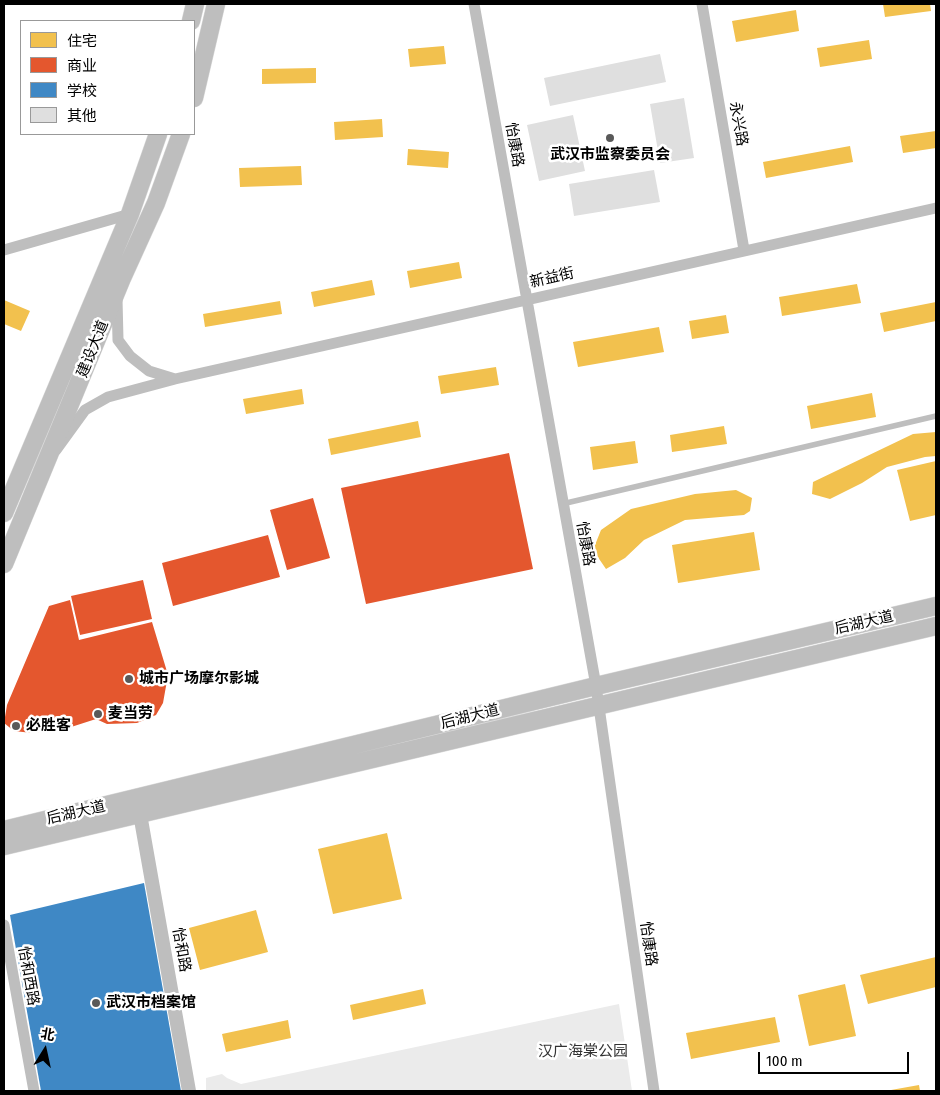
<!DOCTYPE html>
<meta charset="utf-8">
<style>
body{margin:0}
#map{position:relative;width:940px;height:1095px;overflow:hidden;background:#fff;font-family:"Fira Sans Condensed","Noto Sans SC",sans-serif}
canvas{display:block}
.frame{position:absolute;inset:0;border:5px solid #000;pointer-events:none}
.legend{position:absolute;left:20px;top:20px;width:175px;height:115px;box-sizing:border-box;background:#fff;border:1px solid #999;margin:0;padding:6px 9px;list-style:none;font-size:15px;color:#000}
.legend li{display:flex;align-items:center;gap:10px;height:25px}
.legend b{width:25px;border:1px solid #999}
.north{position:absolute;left:20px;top:1025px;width:50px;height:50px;-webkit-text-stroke:4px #fff;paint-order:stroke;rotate:10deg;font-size:14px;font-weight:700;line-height:20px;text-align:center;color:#000}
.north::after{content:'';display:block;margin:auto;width:18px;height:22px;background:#000;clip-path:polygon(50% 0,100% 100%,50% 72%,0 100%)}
.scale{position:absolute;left:758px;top:1052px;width:151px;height:22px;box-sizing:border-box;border:2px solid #000;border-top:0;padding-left:6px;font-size:15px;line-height:18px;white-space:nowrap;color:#000;-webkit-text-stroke:4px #fff;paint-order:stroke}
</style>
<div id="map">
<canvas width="940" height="1095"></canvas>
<div class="frame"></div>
<ul class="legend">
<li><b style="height:14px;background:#f2c14e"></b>住宅</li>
<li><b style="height:14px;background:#e4572e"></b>商业</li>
<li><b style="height:14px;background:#3f88c5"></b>学校</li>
<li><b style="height:14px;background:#dfdfdf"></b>其他</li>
</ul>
<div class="north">北</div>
<div class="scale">100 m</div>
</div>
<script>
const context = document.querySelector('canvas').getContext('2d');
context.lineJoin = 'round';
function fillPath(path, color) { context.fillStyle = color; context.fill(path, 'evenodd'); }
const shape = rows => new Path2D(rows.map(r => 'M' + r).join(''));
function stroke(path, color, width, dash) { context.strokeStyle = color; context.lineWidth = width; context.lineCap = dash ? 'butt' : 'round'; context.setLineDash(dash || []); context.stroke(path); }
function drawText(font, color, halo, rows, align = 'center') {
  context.font = font + ' "Fira Sans Condensed","Noto Sans SC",sans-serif'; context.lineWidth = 5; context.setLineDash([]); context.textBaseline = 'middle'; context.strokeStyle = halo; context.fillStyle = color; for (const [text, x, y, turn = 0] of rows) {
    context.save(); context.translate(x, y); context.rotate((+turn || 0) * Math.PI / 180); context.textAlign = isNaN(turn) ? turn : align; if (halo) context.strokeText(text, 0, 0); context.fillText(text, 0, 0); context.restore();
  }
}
fillPath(shape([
 [619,1004,632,1091,206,1091,206,1078,222,1074,227,1078,241,1084]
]), '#ebebeb');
fillPath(shape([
 [883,4,930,4,931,11,885,17],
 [796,10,799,31,736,42,732,21],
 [869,40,872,59,820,67,817,48],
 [444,46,446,64,410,67,408,49],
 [316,68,316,83,262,84,262,69],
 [382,119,383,137,335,140,334,122],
 [936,131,936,148,903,153,900,136],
 [850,146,853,162,766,178,763,162],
 [408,149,449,152,448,168,407,165],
 [301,166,302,185,240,187,239,168],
 [459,262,462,278,410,288,407,271],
 [372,280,375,295,314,307,311,292],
 [857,284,861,303,782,316,779,297],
 [4,300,30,311,21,331,4,324],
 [280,301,282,314,205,327,203,314],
 [936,302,936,321,884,332,880,313],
 [726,315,729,333,692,339,689,321],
 [659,327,664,352,578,367,573,342],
 [496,367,499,385,441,394,438,376],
 [302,389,304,404,246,414,243,399],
 [872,393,876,417,811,429,807,406],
 [418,421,421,437,331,455,328,439],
 [724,426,727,444,672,452,670,435],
 [936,432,936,456,925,457,887,467,862,483,830,499,812,494,813,482,913,434],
 [635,441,638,463,593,470,590,447],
 [936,461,936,515,910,521,897,470],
 [736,490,752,498,750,511,744,515,685,520,644,540,625,558,606,569,593,550,601,530,631,509,695,494],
 [754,532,760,570,678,583,672,545],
 [387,833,402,899,333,914,318,849],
 [256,910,268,952,200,970,189,928],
 [936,957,936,987,868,1004,860,975],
 [845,984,856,1036,809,1046,798,995],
 [423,989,426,1004,353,1020,350,1005],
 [775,1017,780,1042,691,1059,686,1033],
 [288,1020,291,1038,226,1052,222,1034],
 [919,1085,920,1091,891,1091,891,1090]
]), '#f2c14e');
fillPath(shape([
 [509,453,533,569,366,604,341,488],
 [313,498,330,558,287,570,270,510],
 [268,535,280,577,173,606,162,563],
 [143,580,152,619,80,635,71,596],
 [70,600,79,640,152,622,168,675,163,703,156,715,137,723,107,724,96,719,68,728,32,733,14,731,4,723,7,705,49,606]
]), '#e4572e');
fillPath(shape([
 [144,883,181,1091,41,1091,10,915]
]), '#3f88c5');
fillPath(shape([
 [660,54,666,82,550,106,544,78],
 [684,98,694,158,660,163,650,104],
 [573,115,585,171,539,181,527,125],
 [654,170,660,202,574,216,569,184]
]), '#dfdfdf');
const primary = shape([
 [191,21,195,4],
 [194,98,216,4],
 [4,513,130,214,158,134],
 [4,564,122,278,156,203,181,134],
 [4,830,596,686,936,606],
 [4,846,936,626]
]);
stroke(primary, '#dbdbdb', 19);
stroke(shape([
 [562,504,936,416]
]), '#bebebe', 5.5);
stroke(shape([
 [474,4,596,686,654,1091],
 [702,4,744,250],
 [4,250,130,214],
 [175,379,936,208],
 [56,450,85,410,108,397,175,379,149,371,130,356,118,340,117,299],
 [4,925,34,1091]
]), '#bebebe', 11);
stroke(shape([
 [140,814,189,1091]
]), '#bebebe', 14);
stroke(primary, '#bebebe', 18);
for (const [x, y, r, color] of [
 [610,138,5,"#595959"],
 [129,679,5,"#595959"],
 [98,714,5,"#595959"],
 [16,726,5,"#595959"],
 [96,1003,5,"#595959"]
]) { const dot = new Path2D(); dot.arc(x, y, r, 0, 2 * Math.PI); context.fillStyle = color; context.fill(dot); stroke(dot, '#fff', 2); }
drawText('15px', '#000', '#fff', [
 ["永兴路",738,124,80],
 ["怡康路",514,145,80],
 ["新益街",552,278,-13],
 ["建设大道",93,349,-68],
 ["怡康路",585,544,80],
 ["后湖大道",864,623,-13],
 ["后湖大道",470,717,-14],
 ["后湖大道",76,813,-13],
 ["怡康路",648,944,82],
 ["怡和路",181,950,80],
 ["怡和西路",28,976,80]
]);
drawText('bold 15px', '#000', '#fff', [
 ["武汉市监察委员会",610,155,"center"],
 ["城市广场摩尔影城",139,679],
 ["麦当劳",108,714],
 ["必胜客",26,726],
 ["武汉市档案馆",106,1003]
], 'left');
drawText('15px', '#323232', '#fff', [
 ["汉广海棠公园",583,1052]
]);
</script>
